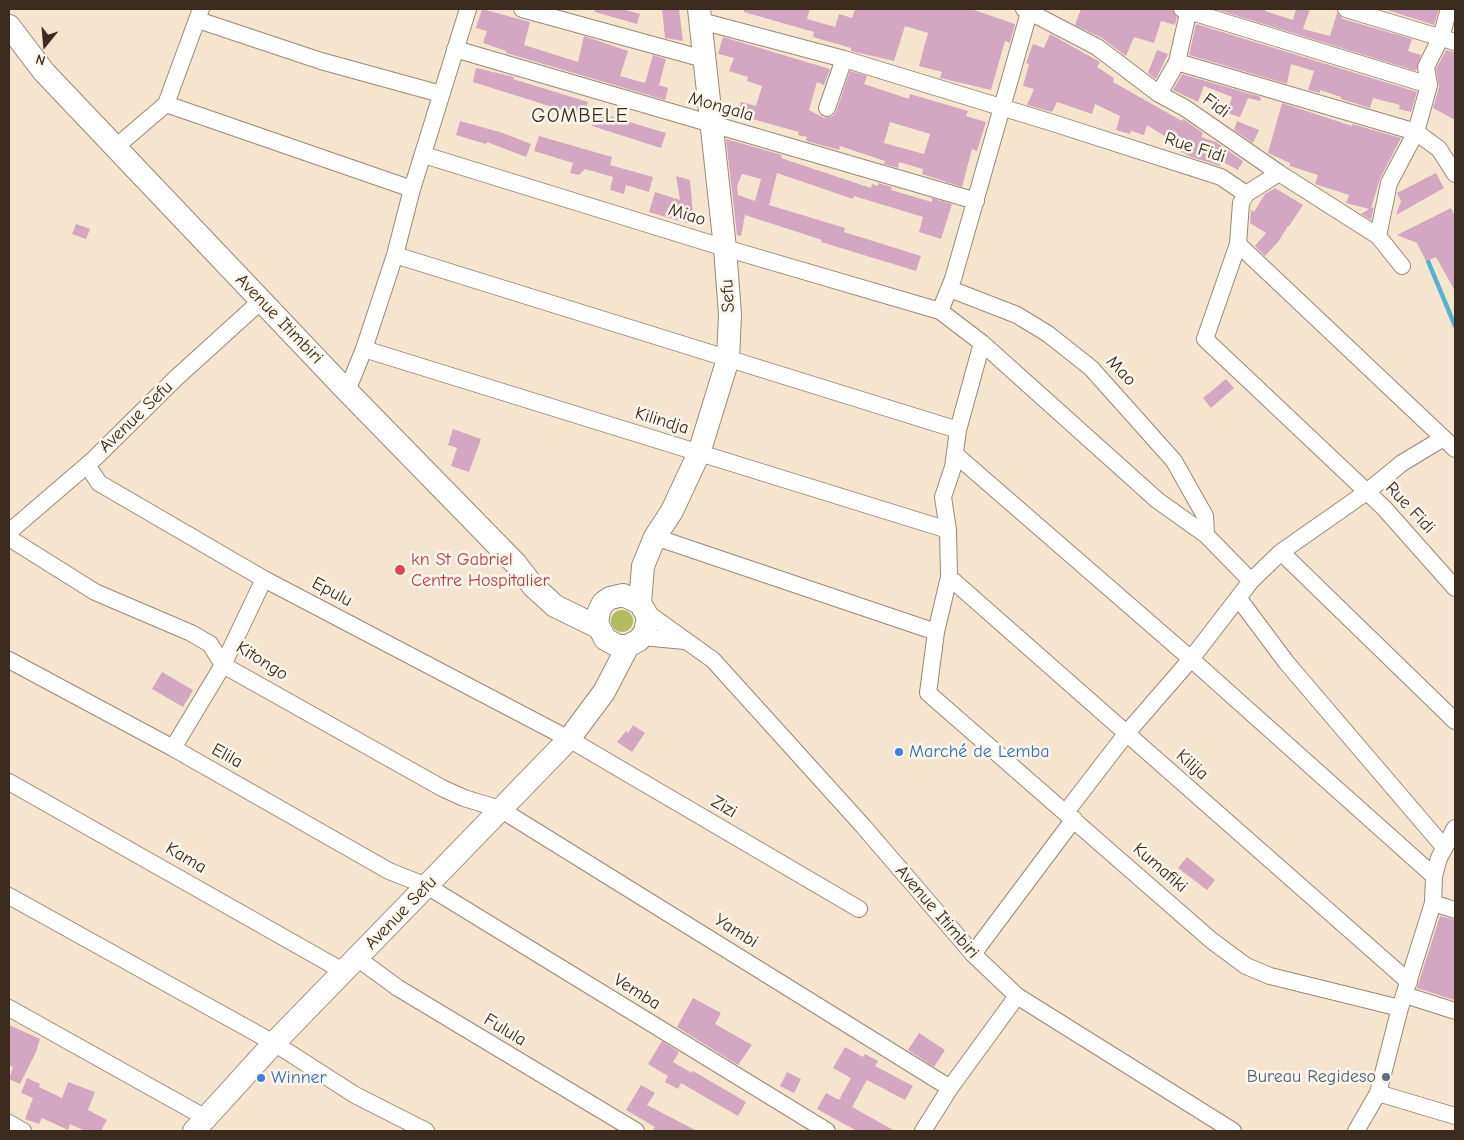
<!DOCTYPE html>
<meta charset="utf-8">
<style>
body{margin:0}
#map{position:relative;width:1464px;height:1140px;overflow:hidden;background:#f6e5ce;font-family:"Comic Neue",sans-serif}
canvas{display:block}
.frame{position:absolute;inset:0;border:10px solid #3b2a1e;pointer-events:none}
.north{position:absolute;left:20px;top:20px;width:50px;height:50px;-webkit-text-stroke:4px #fbf7ec;paint-order:stroke;rotate:197deg;font-size:14px;font-weight:700;line-height:20px;text-align:center;color:#3b2a1e}
.north::after{content:'';display:block;margin:auto;width:18px;height:22px;background:#3b2a1e;clip-path:polygon(50% 0,100% 100%,50% 72%,0 100%)}
</style>
<div id="map">
<canvas width="1464" height="1140"></canvas>
<div class="frame"></div>
<div class="north">N</div>
</div>
<script>
const context = document.querySelector('canvas').getContext('2d');
context.lineJoin = 'round';
function fillPath(path, color) { context.fillStyle = color; context.fill(path, 'evenodd'); }
const shape = rows => new Path2D(rows.map(r => 'M' + r).join(''));
function stroke(path, color, width, dash) { context.strokeStyle = color; context.lineWidth = width; context.lineCap = dash ? 'butt' : 'round'; context.setLineDash(dash || []); context.stroke(path); }
function drawText(font, color, halo, rows, align = 'center') {
  context.font = font + ' "Comic Neue",sans-serif'; context.lineWidth = 5; context.setLineDash([]); context.textBaseline = 'middle'; context.strokeStyle = halo; context.fillStyle = color; for (const [text, x, y, turn = 0] of rows) {
    context.save(); context.translate(x, y); context.rotate((+turn || 0) * Math.PI / 180); context.textAlign = isNaN(turn) ? turn : align; if (halo) context.strokeText(text, 0, 0); context.fillText(text, 0, 0); context.restore();
  }
}
fillPath(shape([
 '611 621a11 11 0 1 1 22 0a11 11 0 1 1-22 0Z'
]), '#b0bc5e');
stroke(shape([
 [1428,261,1455,326]
]), '#54b3d3', 4.5);
fillPath(shape([
 [482,9,530,22,524,45,578,62,584,36,628,51,620,76,645,83,653,55,666,59,659,85,668,88,665,100,506,53,506,51,483,43,487,31,476,28],
 [595,9,622,9,640,14,637,24,595,12],
 [662,9,679,9,683,41,665,38],
 [744,9,810,9,807,19,835,27,839,14,852,18,855,9,971,9,1015,24,1010,43,1005,41,991,90,940,78,942,72,919,66,928,33,905,26,894,61,851,51,851,48,813,37,814,32,744,12],
 [1081,9,1172,9,1177,17,1175,25,1161,21,1154,43,1134,37,1126,56,1102,38,1075,25],
 [1215,9,1266,9,1265,11,1293,20,1296,9,1310,9,1303,29,1330,36,1337,13,1343,19,1412,39,1408,51,1421,55,1416,71],
 [1384,9,1439,9,1434,25],
 [1196,24,1417,92,1411,112,1399,109,1400,105,1373,98,1370,108,1341,99,1341,97,1320,90,1320,93,1308,90,1314,71,1291,64,1287,84,1189,55],
 [1050,34,1100,62,1097,67,1114,78,1113,82,1182,121,1183,119,1186,121,1203,133,1201,137,1216,142,1243,161,1238,170,1221,161,1220,166,1191,157,1169,145,1171,140,1147,125,1144,135,1131,131,1130,134,1116,130,1120,116,1095,104,1092,114,1057,102,1052,112,1027,105,1034,89,1023,86,1029,64,1026,63,1033,44,1044,48],
 [723,37,830,69,824,85,817,82,809,110,824,118,833,116,836,112,850,71,867,76,864,84,909,99,910,94,968,111,966,116,986,122,977,151,972,149,962,187,922,174,923,169,899,162,898,168,884,164,885,161,840,146,839,150,806,141,807,137,798,135,799,132,738,115,741,102,756,106,762,86,747,81,748,77,729,71,734,58,718,54],
 [890,122,930,134,924,154,884,143],
 [1157,50,1168,54,1156,79,1148,73],
 [1446,50,1455,52,1455,120,1433,108,1439,87,1436,69],
 [476,68,514,77,513,79,588,102,584,117,473,82],
 [1182,74,1261,97,1260,101,1248,98,1240,117,1227,113,1232,97,1204,86,1198,102,1173,90],
 [1282,103,1352,126,1352,124,1401,138,1380,179,1371,208,1374,207,1371,220,1361,214,1369,209,1346,203,1349,195,1315,184,1318,175,1290,166,1290,163,1268,153],
 [596,112,666,133,661,148,592,126],
 [460,121,503,133,531,144,526,157,487,142,486,144,456,135],
 [1237,121,1259,130,1253,143,1234,130],
 [539,136,612,157,610,165,653,177,649,192,626,185,624,194,610,190,613,177,585,169,579,175,570,173,573,163,534,151],
 [726,139,782,155,781,158,871,188,872,184,878,186,878,183,892,187,891,190,932,202,932,198,952,204,941,239,919,232,923,217,854,196,853,199,777,173,769,205,845,228,844,232,921,256,916,271,821,242,822,240,745,215,741,236,737,235],
 [742,174,761,179,755,201,738,195,737,186],
 [1436,173,1444,188,1396,215,1401,201,1397,193],
 [676,176,690,180,693,214,690,224,649,212,655,192,680,200],
 [1275,188,1303,205,1289,226,1288,226,1278,242,1265,256,1255,246,1266,233,1250,223,1251,210,1254,212,1265,194],
 [1451,208,1455,217,1455,291,1436,257,1426,261,1417,243,1397,235],
 [76,224,90,229,86,239,72,234],
 [1226,379,1234,388,1211,408,1203,398],
 [453,429,481,439,469,472,451,466,457,448,448,445],
 [162,672,193,690,183,707,152,689],
 [633,725,645,733,632,752,617,742,626,731,628,733],
 [1187,857,1215,880,1207,890,1178,868],
 [1440,916,1455,920,1454,1000,1417,988],
 [693,998,721,1013,715,1024,752,1045,738,1065,677,1027],
 [9,1025,40,1039,36,1052,20,1084,9,1079,13,1067,9,1065],
 [919,1033,945,1050,934,1067,908,1050],
 [662,1041,679,1052,673,1062,692,1073,693,1071,746,1102,738,1116,681,1083,678,1089,665,1082,668,1076,648,1064],
 [845,1047,863,1057,865,1054,878,1061,875,1066,913,1086,905,1100,867,1080,852,1107,895,1131,857,1131,817,1109,826,1093,839,1100,851,1078,833,1068],
 [787,1072,801,1079,794,1093,780,1086],
 [27,1078,40,1084,39,1087,62,1098,68,1082,95,1092,88,1110,107,1120,101,1131,85,1131,70,1124,68,1130,42,1118,39,1124,25,1119,33,1098,21,1093],
 [641,1085,655,1093,647,1105,697,1131,652,1131,655,1127,626,1110]
]), '#d3a7c2');
const street = shape([
 [522,9,704,59],
 [1024,9,1097,47,1159,94,1185,108,1279,173,1378,236,1402,266],
 [1182,9,1429,85],
 [1346,9,1455,42],
 [198,20,321,61,441,94],
 [701,21,844,59,1053,123,1221,177,1246,194,1241,203,1238,244,1205,339,1384,508,1455,588],
 [455,49,976,201],
 [1177,62,1416,132,1439,149,1455,174],
 [1159,94,1177,62,1189,9],
 [166,104,412,189],
 [827,108,844,59],
 [117,146,166,104,201,9],
 [424,155,725,248,940,311,982,343,1157,500,1206,535,1251,581],
 [1246,194,1279,173],
 [1378,236,1389,183,1416,132,1429,85,1426,67,1441,37,1449,9],
 [1238,244,1455,449],
 [395,255,958,430],
 [950,289,1017,315,1048,334,1091,368,1174,461,1205,516,1206,535],
 [940,311,953,279,1030,9],
 [982,343,958,430,953,467,943,497,948,530,949,577,936,632,928,693,1211,940,1246,966,1270,976,1400,1008],
 [364,349,948,530],
 [347,391,364,349,395,255,412,189,468,9],
 [956,455,1191,659,1434,876],
 [87,465,99,483,264,579,569,739,859,909],
 [9,532,94,459,175,379,262,300],
 [655,537,936,632],
 [9,538,95,592,191,633,210,644,223,665,442,788,464,798,500,809,950,1088],
 [1281,552,1455,721],
 [949,577,1409,982],
 [1239,599,1286,662,1444,847],
 [646,612,713,660,863,826,973,954,1017,996,1233,1131],
 [642,637,685,641],
 [9,660,173,748,389,871,427,886,827,1131],
 [173,748,223,665,264,579],
 [9,782,343,971],
 [1066,812,1126,734,1191,659,1251,581,1281,552,1368,491,1402,463,1442,439],
 [9,896,274,1043,355,1095,426,1131],
 [1433,903,1455,910],
 [973,954,1074,819],
 [357,958,398,988,636,1131],
 [1405,995,1455,1011],
 [9,1008,206,1118],
 [1378,1093,1455,1116],
 [9,1123,23,1131],
 [923,1131,950,1088,1017,996],
 [1356,1131,1378,1093,1400,1008,1433,903,1434,876,1439,858,1455,828]
]);
const secondary = shape([
 [9,26,44,72,347,391,516,564,533,586,555,606,598,627],
 [640,603,623,595,610,598,603,603,599,611,597,623,605,639,618,646,628,646,639,640,645,632,648,617,640,603,643,566,655,537,672,511,699,453,728,359,730,314,725,248,699,9],
 [194,1131,274,1043,569,739,604,692,628,646]
]);
stroke(street, '#988876', 18);
stroke(secondary, '#988876', 24);
stroke(street, '#fff', 16);
stroke(secondary, '#fff', 22);
for (const [x, y, r, color] of [
 [400,570,6,"#e0444e"],
 [899,752,5,"#3f7fe0"],
 [1386,1077,5,"#5c6f8a"],
 [261,1078,5,"#3f7fe0"]
]) { const dot = new Path2D(); dot.arc(x, y, r, 0, 2 * Math.PI); context.fillStyle = color; context.fill(dot); stroke(dot, '#fbf7ec', 2); }
drawText('18px', '#3b2a1e', '#fbf7ec', [
 ["Fidi",1216,106,36],
 ["Mongala",721,107,16],
 ["Rue Fidi",1195,148,18],
 ["Miao",687,215,17],
 ["Sefu",728,296,-93],
 ["Avenue Itimbiri",279,319,46],
 ["Mao",1121,371,46],
 ["Avenue Sefu",136,417,-44],
 ["Kilindja",662,421,17],
 ["Rue Fidi",1410,508,47],
 ["Epulu",332,592,28],
 ["Kitongo",262,661,32],
 ["Elila",227,756,29],
 ["Kilija",1192,765,41],
 ["Zizi",724,807,30],
 ["Kama",186,858,30],
 ["Kumafiki",1160,868,41],
 ["Avenue Itimbiri",937,912,49],
 ["Avenue Sefu",401,913,-46],
 ["Yambi",736,931,32],
 ["Vemba",637,992,32],
 ["Fulula",505,1030,31]
]);
drawText('18px', '#be3a42', '#fbf7ec', [
 ["kn St Gabriel",411,560],
 ["Centre Hospitalier",411,581]
], 'left');
drawText('18px', '#366cbe', '#fbf7ec', [
 ["Marché de Lemba",909,752],
 ["Winner",271,1078]
], 'left');
drawText('18px', '#4e5e75', '#fbf7ec', [
 ["Bureau Regideso",1376,1077]
], 'right');
context.letterSpacing = '1px';
drawText('20px', '#3b2a1e', '#fbf7ec', [
 ["GOMBELE",580,116]
]);
context.letterSpacing = '0px';
</script>
